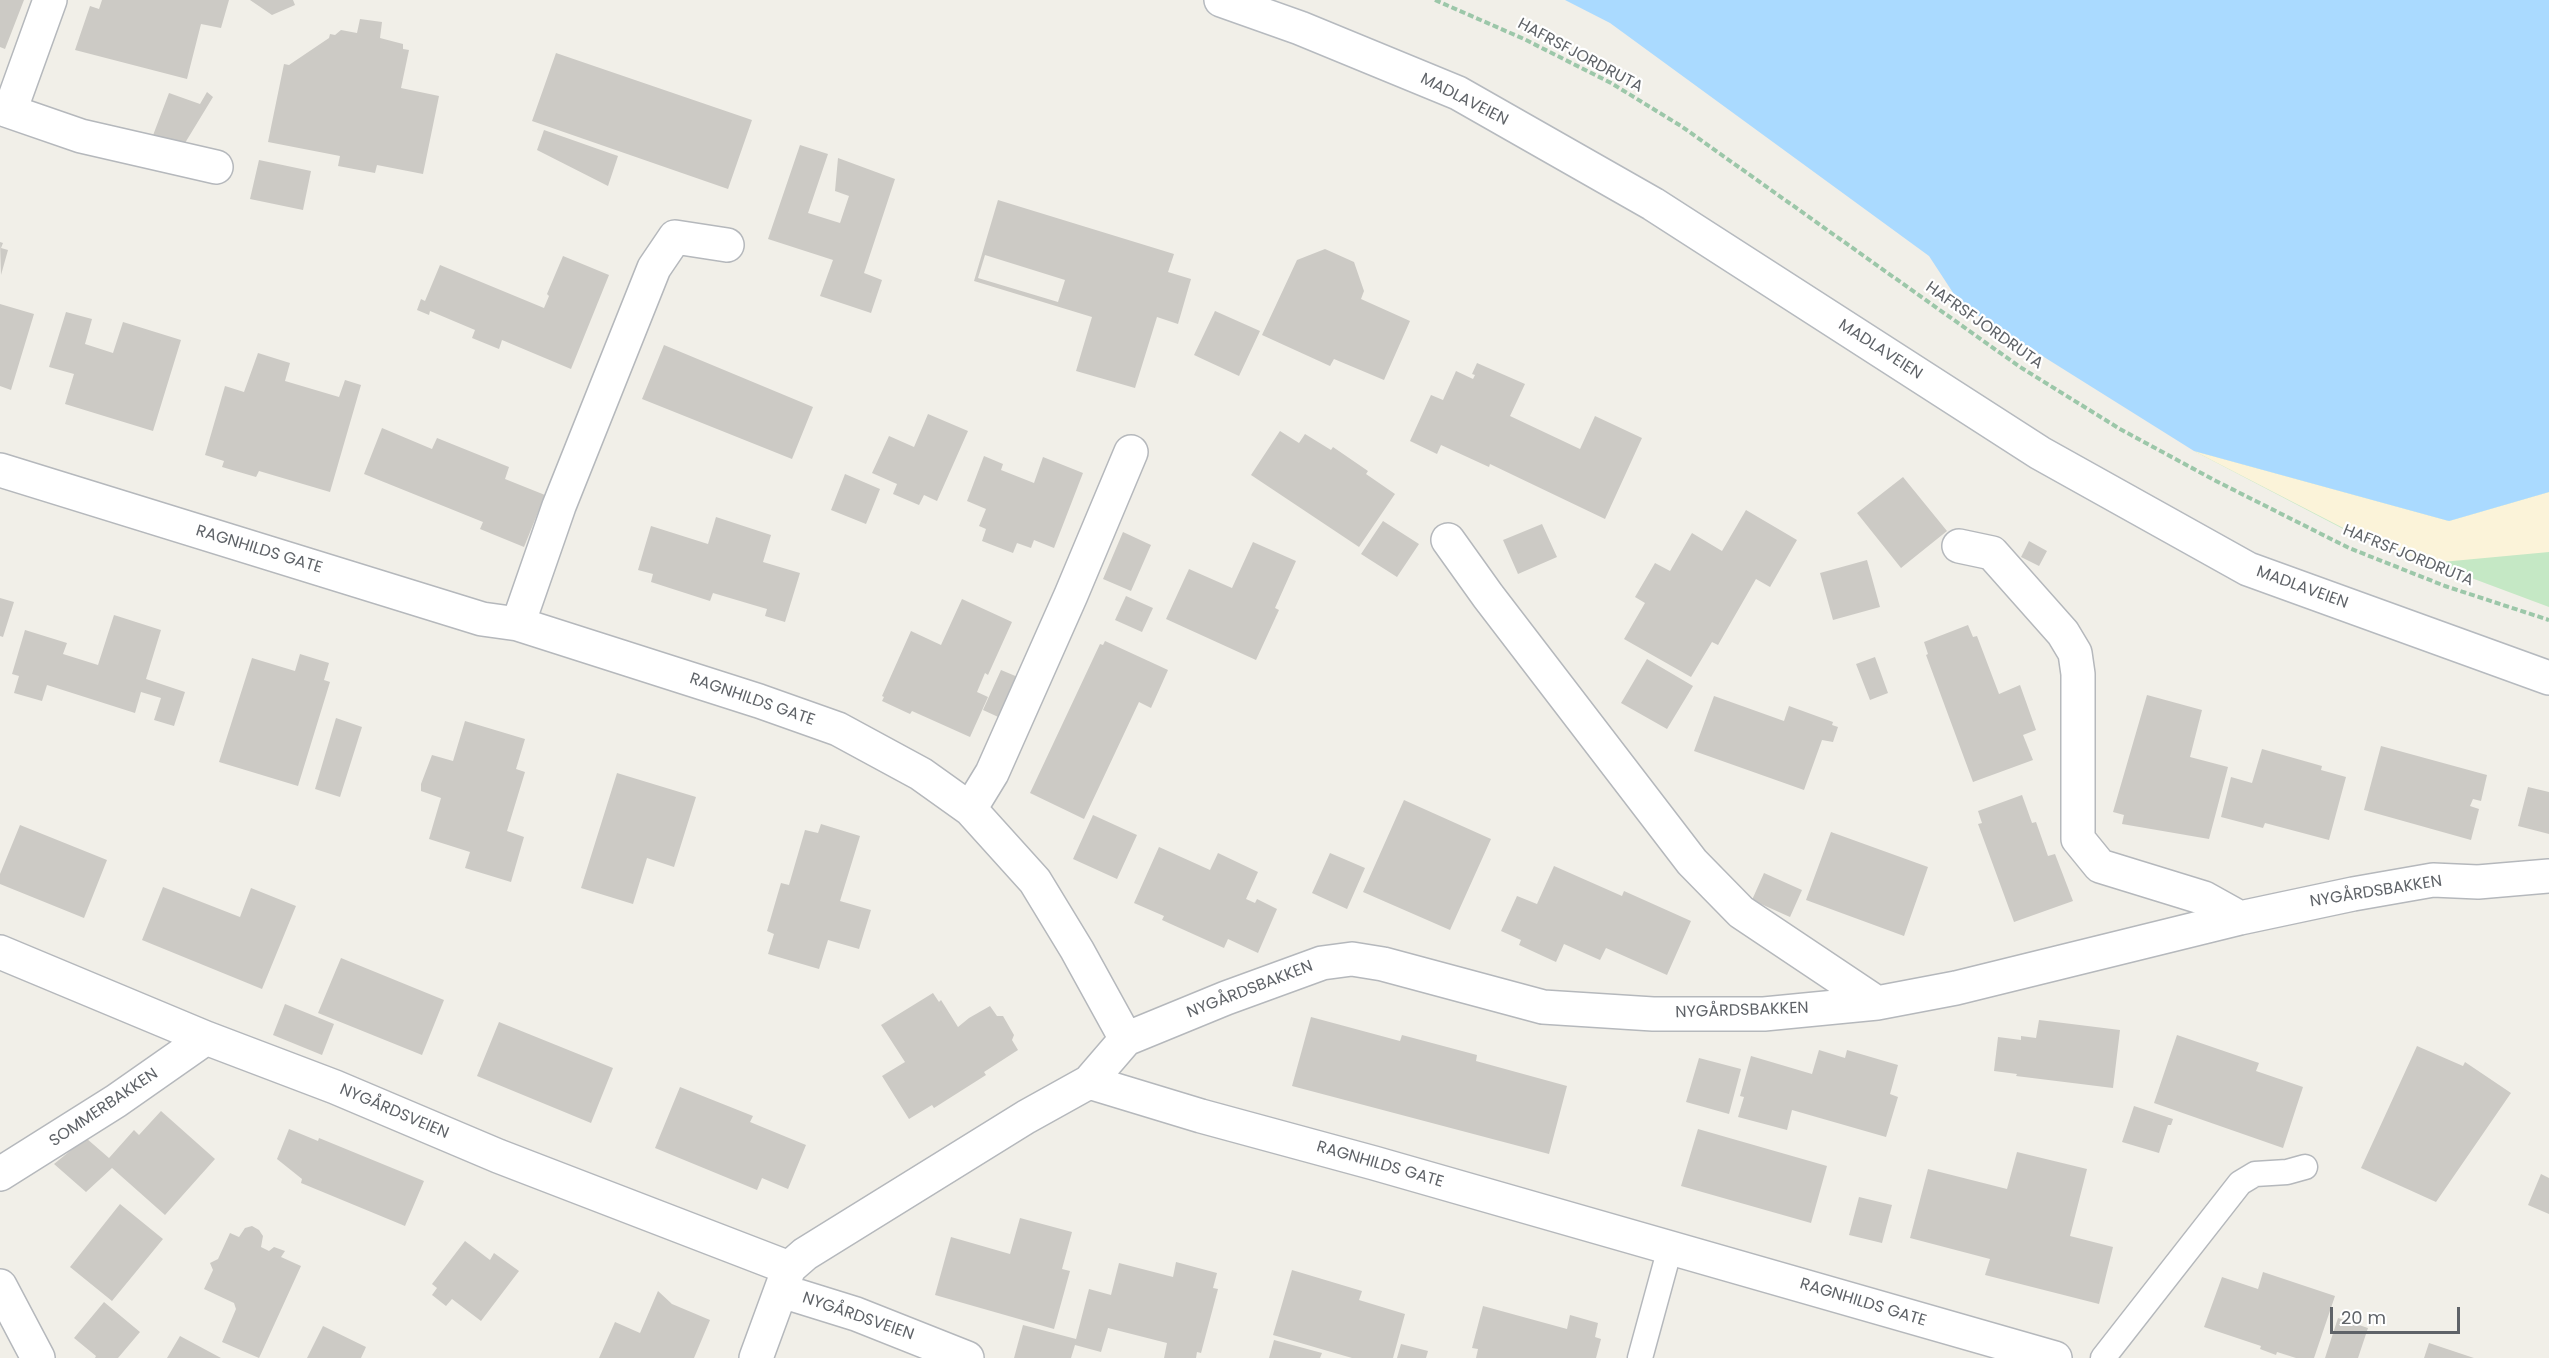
<!DOCTYPE html>
<meta charset="utf-8">
<style>
body{margin:0}
#map{position:relative;width:2549px;height:1358px;overflow:hidden;background:#f1efe8;font-family:Poppins,sans-serif}
canvas{display:block}
.scale{position:absolute;left:2330px;top:1307px;width:130px;height:27px;box-sizing:border-box;border:3px solid #5f6368;border-top:0;padding-left:8px;font-size:18px;line-height:21px;white-space:nowrap;color:#5f6368;-webkit-text-stroke:4px #fff;paint-order:stroke}
</style>
<div id="map">
<canvas width="2549" height="1358"></canvas>
<div class="scale">20 m</div>
</div>
<script>
const context = document.querySelector('canvas').getContext('2d');
context.lineJoin = 'round';
function fillPath(path, color) { context.fillStyle = color; context.fill(path, 'evenodd'); }
const shape = rows => new Path2D(rows.map(r => 'M' + r).join(''));
function stroke(path, color, width, dash) { context.strokeStyle = color; context.lineWidth = width; context.lineCap = dash ? 'butt' : 'round'; context.setLineDash(dash || []); context.stroke(path); }
function drawText(font, color, halo, rows, align = 'center') {
  context.font = font + ' Poppins,sans-serif'; context.lineWidth = 4.5; context.setLineDash([]); context.textBaseline = 'middle'; context.strokeStyle = halo; context.fillStyle = color; for (const [text, x, y, turn = 0] of rows) {
    context.save(); context.translate(x, y); context.rotate((+turn || 0) * Math.PI / 180); context.textAlign = isNaN(turn) ? turn : align; if (halo) context.strokeText(text, 0, 0); context.fillText(text, 0, 0); context.restore();
  }
}
fillPath(shape([
 [2194,451,2449,521,2549,492,2549,607,2351,533]
]), '#c5e8c5');
fillPath(shape([
 [2194,451,2449,521,2549,492,2549,552,2431,563,2351,532]
]), '#fbf3d9');
fillPath(shape([
 [1565,0,2549,0,2549,492,2449,521,2194,451,1961,305,1929,256,1610,23]
]), '#aadaff');
fillPath(shape([
 [0,0,24,0,5,49,0,47],
 [102,0,229,0,221,28,201,24,187,79,75,50,90,6,99,9],
 [250,0,293,0,295,5,272,15],
 [360,19,382,22,380,38,403,44,403,49,409,50,401,88,439,96,423,174,377,165,375,173,338,166,340,156,268,142,284,64,289,65,329,38,330,34,335,35,341,30,357,33],
 [556,53,752,120,728,189,532,121],
 [207,92,213,97,185,143,152,138,169,93,200,104],
 [544,130,618,156,608,186,537,150],
 [800,145,828,154,808,213,840,223,849,196,835,191,838,158,895,179,864,273,882,280,871,313,820,296,833,260,768,239],
 [259,160,311,171,303,210,250,199],
 [998,200,1174,254,1168,272,1191,279,1178,324,1157,317,1135,388,1076,371,1092,317,974,281],
 [985,255,1065,280,1058,302,978,278],
 [0,242,3,243,1,248,8,250,1,275],
 [1325,249,1354,262,1364,291,1361,299,1410,321,1384,380,1334,359,1330,366,1262,335,1297,260],
 [563,256,609,275,571,369,502,340,499,349,472,338,475,330,430,311,429,315,417,310,421,299,425,301,440,265,544,308,549,296,547,294],
 [0,304,34,314,11,390,0,386],
 [1215,311,1260,331,1239,376,1194,355],
 [66,312,92,319,85,344,113,353,123,322,181,340,153,431,65,404,74,374,49,367],
 [664,345,813,407,792,459,642,399],
 [258,353,290,363,285,381,339,397,345,380,361,385,330,492,259,471,256,477,222,467,224,461,205,455,225,386,244,392],
 [1477,363,1525,384,1510,416,1580,449,1595,416,1642,438,1605,519,1490,464,1489,467,1441,445,1437,454,1410,441,1431,395,1443,400,1456,371,1473,379,1475,375,1472,374],
 [928,414,968,431,937,501,924,495,919,505,893,494,897,484,872,473,889,436,914,447],
 [382,428,432,449,437,438,509,467,505,479,545,495,524,547,480,529,483,522,364,474],
 [1280,431,1299,443,1305,434,1331,450,1333,447,1368,471,1366,474,1395,494,1359,547,1251,475],
 [984,456,1003,464,1001,470,1034,483,1043,457,1083,473,1054,548,1034,540,1031,548,1017,543,1013,553,982,541,986,529,979,526,986,509,967,501],
 [845,474,880,489,866,524,831,510],
 [1903,477,1947,531,1901,568,1857,513],
 [1746,510,1797,540,1770,587,1756,579,1718,645,1712,642,1691,677,1624,639,1645,603,1635,597,1655,563,1670,571,1692,533,1722,551],
 [716,517,771,535,763,562,800,573,785,622,765,616,767,609,713,593,710,601,651,582,653,574,638,570,651,526,708,544],
 [1383,521,1419,544,1397,577,1361,554],
 [1542,524,1557,557,1518,574,1503,540],
 [1123,532,1151,545,1131,591,1103,579],
 [2029,541,2047,551,2039,566,2021,557],
 [1253,542,1296,561,1275,608,1279,610,1256,660,1166,619,1189,569,1232,588],
 [1867,560,1880,607,1833,620,1820,573],
 [1126,596,1153,608,1142,632,1115,620],
 [0,598,14,602,3,637,0,636],
 [962,599,1012,622,988,675,985,673,977,692,988,697,970,737,912,711,910,714,882,701,884,697,882,696,911,631,941,645],
 [114,615,161,630,146,679,185,692,174,726,154,720,161,698,141,692,135,713,47,685,42,701,14,693,19,676,12,674,25,630,67,643,63,654,98,665],
 [1968,625,1973,637,1977,636,1999,694,2020,685,2036,730,2023,735,2033,760,1973,782,1926,655,1928,654,1924,642],
 [1105,641,1168,670,1151,708,1139,702,1084,819,1030,793,1100,644,1103,645],
 [300,654,329,663,324,680,330,682,298,786,219,762,252,658,295,671],
 [1875,657,1888,693,1870,700,1856,664],
 [1647,659,1693,686,1667,729,1621,703],
 [1001,670,1025,680,1007,721,983,710],
 [2147,695,2202,710,2190,757,2228,767,2209,839,2122,824,2124,815,2113,812],
 [1714,696,1784,721,1789,706,1833,722,1832,725,1838,727,1833,742,1822,740,1804,790,1694,751],
 [336,718,362,727,340,797,315,789],
 [465,721,525,739,516,769,525,772,507,831,524,837,511,882,465,868,470,852,429,839,441,798,421,791,421,784,432,755,453,761],
 [2381,746,2487,775,2481,801,2473,799,2470,806,2479,809,2471,840,2364,810],
 [2262,749,2322,766,2321,770,2346,777,2329,840,2265,823,2263,828,2221,817,2231,777,2252,783],
 [617,773,696,797,674,867,647,858,633,904,581,888],
 [2528,787,2549,792,2549,834,2518,826],
 [2022,795,2032,823,2036,822,2048,856,2055,854,2073,901,2014,922,1978,824,1982,823,1978,811],
 [1404,800,1491,839,1450,930,1363,892],
 [1093,815,1137,835,1117,879,1073,859],
 [821,824,860,836,840,901,871,910,859,949,828,940,819,969,768,954,774,934,767,931,781,883,789,885,805,830,818,833],
 [20,825,107,860,84,918,0,884,0,874],
 [1831,832,1928,867,1904,936,1806,900],
 [1159,847,1210,870,1218,853,1258,872,1246,899,1255,903,1257,899,1277,909,1258,953,1228,939,1224,948,1162,920,1164,916,1134,903],
 [1330,853,1365,868,1347,909,1312,893],
 [1554,866,1622,896,1624,891,1691,921,1667,975,1606,948,1600,960,1564,944,1556,962,1519,945,1521,940,1501,931,1517,896,1537,904],
 [1764,873,1802,890,1790,917,1752,900],
 [163,887,240,917,251,888,296,906,262,989,142,940],
 [341,958,444,1000,422,1055,318,1013],
 [933,993,939,1002,941,1000,958,1027,969,1018,990,1006,997,1016,1003,1016,1014,1035,1012,1040,1018,1050,984,1072,986,1075,934,1108,932,1105,909,1119,882,1076,905,1062,881,1025],
 [285,1004,334,1024,322,1055,273,1035],
 [1311,1017,1400,1041,1402,1035,1477,1055,1476,1061,1567,1086,1549,1154,1292,1086],
 [2039,1020,2120,1030,2113,1088,2016,1076,2017,1074,1994,1071,1998,1037,2021,1040,2021,1036,2036,1038],
 [499,1022,613,1068,591,1123,477,1076],
 [2177,1035,2259,1063,2256,1071,2303,1087,2283,1148,2154,1103],
 [2417,1046,2463,1066,2465,1062,2511,1093,2436,1202,2361,1168],
 [1819,1050,1845,1058,1847,1050,1898,1065,1890,1094,1898,1097,1886,1137,1792,1110,1787,1130,1738,1117,1744,1097,1740,1096,1751,1056,1812,1074],
 [1699,1058,1741,1069,1729,1114,1686,1102],
 [680,1087,753,1116,750,1122,806,1145,788,1189,762,1178,757,1190,655,1148],
 [2134,1106,2173,1119,2171,1125,2168,1125,2159,1153,2122,1142],
 [161,1111,215,1159,165,1215,112,1168,86,1192,54,1164,86,1138,109,1158,134,1130,139,1135],
 [289,1129,318,1141,319,1138,424,1181,405,1226,301,1183,302,1179,277,1159],
 [1698,1129,1827,1166,1811,1223,1681,1186],
 [2017,1152,2087,1169,2070,1236,2113,1247,2099,1304,1985,1275,1990,1259,1910,1238,1928,1169,2007,1189],
 [2541,1174,2549,1178,2549,1214,2528,1205],
 [1859,1197,1892,1205,1882,1243,1849,1235],
 [120,1204,163,1239,112,1301,70,1267],
 [1020,1218,1072,1232,1062,1269,1070,1271,1054,1329,935,1295,951,1237,1010,1254],
 [252,1226,259,1230,263,1236,261,1247,269,1251,274,1247,285,1251,281,1257,301,1266,259,1358,222,1342,236,1309,234,1303,204,1289,213,1270,210,1263,218,1259,230,1233,239,1237,245,1228],
 [465,1241,490,1260,494,1253,519,1271,481,1321,452,1299,446,1306,432,1295,437,1288,432,1284],
 [1176,1262,1217,1273,1213,1288,1218,1289,1201,1353,1197,1352,1196,1358,1164,1358,1167,1343,1108,1328,1101,1352,1075,1345,1071,1358,1014,1358,1023,1325,1076,1339,1089,1289,1111,1295,1119,1263,1173,1277],
 [1292,1270,1362,1291,1359,1300,1405,1314,1393,1358,1352,1358,1273,1335],
 [2263,1272,2335,1296,2314,1358,2296,1358,2277,1352,2276,1355,2260,1349,2261,1346,2204,1327,2222,1277,2258,1289],
 [658,1291,672,1304,710,1320,694,1358,599,1358,615,1322,640,1333],
 [104,1302,140,1332,118,1358,95,1358,96,1356,74,1338],
 [1483,1306,1567,1329,1570,1315,1598,1323,1595,1337,1601,1339,1596,1358,1476,1358,1478,1349,1472,1348],
 [2338,1318,2368,1328,2358,1358,2325,1358],
 [323,1326,366,1347,361,1358,307,1358],
 [180,1336,221,1358,167,1358],
 [1274,1340,1322,1353,1320,1358,1269,1358],
 [2429,1343,2474,1358,2424,1358],
 [1401,1344,1428,1351,1426,1358,1397,1358]
]), '#cccac5');
const service = shape([
 [1640,1358,1670,1248],
 [2103,1358,2240,1183,2255,1174,2287,1172,2305,1167]
]);
const minor = shape([
 [0,108,81,136,216,167],
 [10,111,50,0],
 [0,470,482,619,518,624,759,701,838,729,921,774,970,809,1035,881,1077,950,1126,1039],
 [1448,540,1488,596,1692,862,1741,912,1877,1003],
 [1959,546,1992,553,2063,633,2075,653,2078,674,2078,839,2100,866,2204,898,2240,918],
 [518,624,559,506,654,268,675,237,727,245],
 [970,809,992,773,1071,595,1131,452],
 [0,952,206,1038,335,1087,498,1156,789,1268],
 [1089,1082,1201,1116,1374,1163,2055,1358],
 [0,1174,116,1101,206,1038],
 [0,1286,38,1358],
 [782,1291,856,1314,967,1358],
 [756,1358,789,1268,805,1254,1026,1117,1089,1082,1126,1039,1226,998,1322,963,1352,959,1383,964,1543,1007,1653,1014,1764,1014,1877,1003,1956,988,2240,918,2353,894,2433,880,2478,882,2549,876]
]);
const secondary = shape([
 [1221,0,1300,28,1458,93,1653,204,2040,453,2248,569,2549,678]
]);
stroke(service, '#b5b8bc', 27);
stroke(minor, '#b5b8bc', 36);
stroke(secondary, '#b6babf', 36);
stroke(shape([
 [1435,0,1524,39,1611,83,1681,126,2020,367,2120,429,2216,481,2349,548,2445,586,2549,620]
]), '#9cc7a9', 4, [6, 3]);
stroke(service, '#fff', 24);
stroke(minor, '#fff', 33);
stroke(secondary, '#fff', 33);
drawText('16px', '#5f6368', '#fff', [
 ["HAFRSFJORDRUTA",1580,56,28],
 ["MADLAVEIEN",1464,100,27],
 ["HAFRSFJORDRUTA",1984,326,35],
 ["MADLAVEIEN",1880,350,33],
 ["RAGNHILDS GATE",259,550,17],
 ["HAFRSFJORDRUTA",2408,556,22],
 ["MADLAVEIEN",2302,588,20],
 ["RAGNHILDS GATE",752,700,19],
 ["NYGÅRDSBAKKEN",2376,892,-9],
 ["NYGÅRDSBAKKEN",1250,990,-21],
 ["NYGÅRDSBAKKEN",1742,1011,-2],
 ["SOMMERBAKKEN",104,1108,-34],
 ["NYGÅRDSVEIEN",394,1112,23],
 ["RAGNHILDS GATE",1380,1165,16],
 ["RAGNHILDS GATE",1863,1303,17],
 ["NYGÅRDSVEIEN",858,1317,19]
]);
</script>
